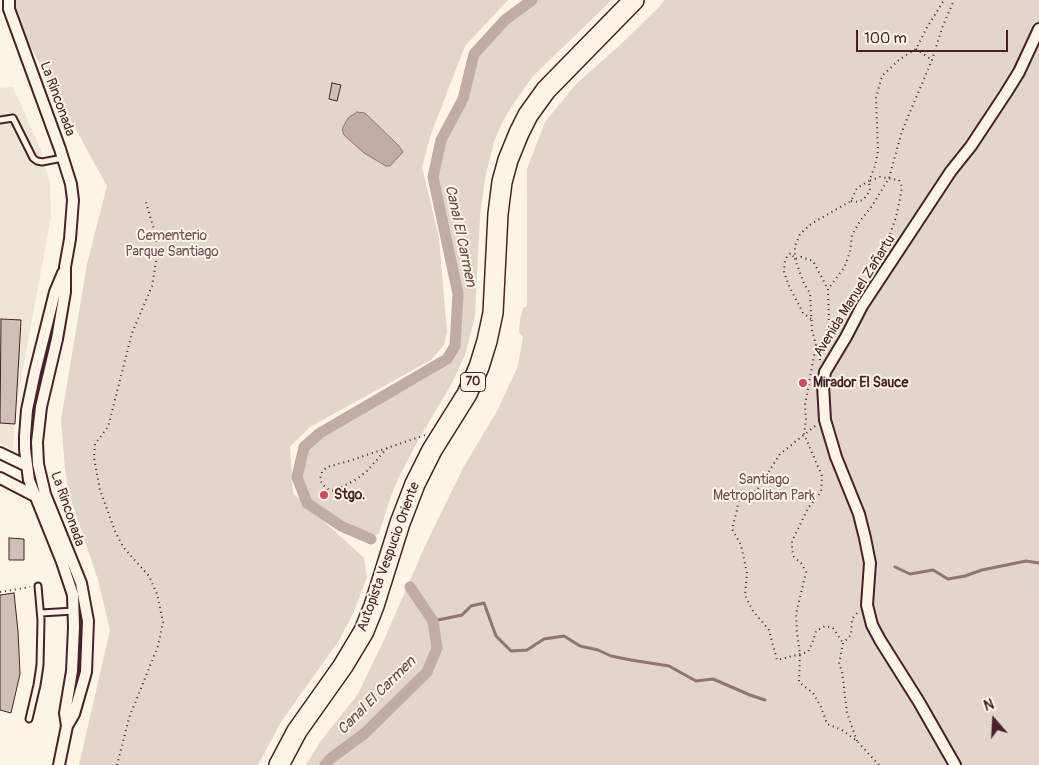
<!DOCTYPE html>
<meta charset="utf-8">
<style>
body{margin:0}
#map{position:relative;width:1039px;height:765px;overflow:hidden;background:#fcf5e5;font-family:Pangolin,sans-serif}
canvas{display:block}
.north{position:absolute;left:969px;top:695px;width:50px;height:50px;-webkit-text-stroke:4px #fcf5e5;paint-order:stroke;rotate:341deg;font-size:14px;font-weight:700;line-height:20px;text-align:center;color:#4a1f2b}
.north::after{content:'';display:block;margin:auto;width:18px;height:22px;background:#4a1f2b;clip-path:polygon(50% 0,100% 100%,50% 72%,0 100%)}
.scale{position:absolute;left:856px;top:30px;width:152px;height:22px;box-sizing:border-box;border:2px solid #4a1f2b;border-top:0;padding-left:6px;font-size:15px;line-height:18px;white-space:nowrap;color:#4a1f2b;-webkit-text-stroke:4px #fcf5e5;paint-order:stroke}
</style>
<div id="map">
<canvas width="1039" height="765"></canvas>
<div class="north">N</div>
<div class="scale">100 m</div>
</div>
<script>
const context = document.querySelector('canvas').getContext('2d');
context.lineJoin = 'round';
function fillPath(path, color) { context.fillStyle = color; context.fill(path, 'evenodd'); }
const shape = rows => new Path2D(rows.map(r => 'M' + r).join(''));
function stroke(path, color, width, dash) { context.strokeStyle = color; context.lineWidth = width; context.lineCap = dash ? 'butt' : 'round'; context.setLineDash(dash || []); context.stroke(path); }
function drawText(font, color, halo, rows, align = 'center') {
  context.font = font + ' Pangolin,sans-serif'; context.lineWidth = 4; context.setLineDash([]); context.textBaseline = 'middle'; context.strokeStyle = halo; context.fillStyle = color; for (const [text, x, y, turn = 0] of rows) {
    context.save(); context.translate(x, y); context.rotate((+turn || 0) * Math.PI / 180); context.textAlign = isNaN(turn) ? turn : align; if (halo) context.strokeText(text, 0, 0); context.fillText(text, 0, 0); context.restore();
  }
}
fillPath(shape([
 [13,87,41,150,50,183,51,217,16,406,13,450,0,443,0,88]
]), '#eee5d7');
fillPath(shape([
 [14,0,508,0,465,46,431,134,422,167,439,238,447,332,444,345,431,360,310,427,290,447,293,493,364,558,367,577,353,614,338,642,281,722,258,765,79,765,110,630,98,580,68,491,65,469,61,420,87,264,107,186,19,26],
 [537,0,612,0,532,77,510,109,501,125,494,142,485,178,480,217,475,316,465,355,451,385,420,437,399,477,391,496,379,534,372,536,343,523,310,501,301,477,307,449,322,436,450,361,458,347,461,294,436,178,444,141,466,100,477,56,507,22],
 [664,0,1039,0,1039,765,306,765,320,742,358,694,384,640,424,548,463,468,497,411,518,366,523,337,519,332,520,320,523,308,527,306,527,169,545,122,576,84,620,45,660,6]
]), '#e2d5ca');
const water = shape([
 [357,112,365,113,399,146,403,152,390,166,386,166,364,153,344,135,342,129,348,118,357,112]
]);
fillPath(water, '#c0aca5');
stroke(water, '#917474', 1);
stroke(shape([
 [895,567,910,574,933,570,948,579,965,576,982,570,1026,561,1039,563],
 [433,621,462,615,471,606,484,603,496,636,511,651,527,650,544,639,564,636,580,646,598,650,611,656,631,660,669,666,696,681,713,679,750,695,765,700]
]), '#917474', 3);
stroke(shape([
 [371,539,341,526,307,503,297,477,304,447,320,433,447,359,455,346,458,294,433,177,441,140,463,99,474,54,505,20,532,0],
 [325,765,330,759,365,733,427,672,437,648,433,621,410,587]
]), '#c0aca5', 11);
const building = shape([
 [332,83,341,85,337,101,329,99,332,83],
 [1,319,21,320,15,424,0,423,1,319],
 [9,538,24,539,24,560,9,560,9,538],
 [14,593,18,631,20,674,11,713,0,710,0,595,14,593]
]);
fillPath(building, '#cfc0b7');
stroke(building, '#4a1f2b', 1);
const lane = shape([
 [0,120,13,118,33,158,37,161,42,162,63,158],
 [41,613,74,611],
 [29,719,37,685,40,665,41,620,38,586]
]);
const street = shape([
 [9,0,9,9,60,149,71,184,73,200,70,239,65,267,65,292,57,339,41,407,37,442,38,464,45,494,81,583,88,621,86,672,74,714,67,726],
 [0,453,27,466],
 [0,478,35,496],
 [59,765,67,726,65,713,72,671,74,627,73,595,62,562,29,480,25,449,25,436,27,410,35,372,55,292,63,273],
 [955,765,919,702,880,640,872,625,867,605,870,563,865,538,859,514,836,457,825,420,823,385,825,372,846,337,862,306,951,171,971,146,1006,93,1019,72,1039,29]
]);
const highway = shape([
 [279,765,297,731,343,666,364,631,374,606,400,523,415,484,432,450,467,394,479,367,487,341,493,313,498,214,502,182,508,160,519,133,528,115,546,90,634,0]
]);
stroke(lane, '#4a1f2b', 9);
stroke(street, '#4a1f2b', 14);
stroke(highway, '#4a1f2b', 22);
stroke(shape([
 [916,49,932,60],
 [851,201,858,202,864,199,870,191,869,181,880,177,899,180,902,187,900,199,896,217,883,255],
 [811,319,803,313,789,286,784,272,785,260,788,255,791,253,795,259,801,257,813,261,828,289],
 [829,325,825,339,816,345,805,405,806,420,804,434,822,476,821,492,808,508,792,541,792,550,794,557,802,564,806,572,796,614,797,633,800,654,799,682,813,693,821,707,827,724,842,730,857,741,879,765],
 [837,331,829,325,828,289,844,268,850,252,852,235,860,221,872,206,889,178,902,131,932,60,942,28,954,0],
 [820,360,812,330,810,293,804,284,795,259,795,246,800,234,811,224,851,201,857,188,869,181,875,166,878,151,876,98,882,76,900,59,916,49,926,29,944,0],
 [815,426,780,454,757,490,739,498,737,510,732,529,741,545,747,573,745,595,753,611,769,630,777,660,808,652,813,641,816,631,825,626,833,628,843,643],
 [387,448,367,471,357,479,334,491,328,489,322,484,320,479,322,472,327,467,349,461,425,435],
 [0,592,30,587],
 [857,741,847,713,842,671,839,664,843,643,851,635,852,619,858,612],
 [117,765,129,718,158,646,163,622,157,594,149,576,123,547,115,531,100,490,94,458,95,444,108,427,132,333,152,286,157,256,155,233,145,199]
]), '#4a1f2b', 2, [1, 4]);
stroke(lane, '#fcf5e5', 5);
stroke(street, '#fcf5e5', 10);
stroke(highway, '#fcf5e5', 19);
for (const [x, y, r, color] of [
 [803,383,5,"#d1495b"],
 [324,495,5,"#d1495b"]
]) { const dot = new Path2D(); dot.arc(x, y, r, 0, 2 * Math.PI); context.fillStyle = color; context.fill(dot); stroke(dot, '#fcf5e5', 2); }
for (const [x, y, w] of [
 [473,382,25]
]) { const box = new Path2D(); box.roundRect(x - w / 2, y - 9.5, w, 19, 4); context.fillStyle = '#fcf5e5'; context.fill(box); stroke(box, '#4a1f2b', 1); }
drawText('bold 12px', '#4a1f2b', null, [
 ["70",473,382]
]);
drawText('14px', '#4a1f2b', '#fcf5e5', [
 ["La Rinconada",57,99,70],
 ["Avenida Manuel Zañartu",855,296,-58],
 ["La Rinconada",67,509,71],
 ["Autopista Vespucio Oriente",389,557,-70]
]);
drawText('14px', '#704c53', '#fcf5e5', [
 ["Cementerio",172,236],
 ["Parque Santiago",172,252],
 ["Santiago",764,480],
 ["Metropolitan Park",764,496]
]);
drawText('bold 14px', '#4a1f2b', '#fcf5e5', [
 ["Mirador El Sauce",813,383],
 ["Stgo.",334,495]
], 'left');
drawText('italic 15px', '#6d4950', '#fcf5e5', [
 ["Canal El Carmen",460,236,78],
 ["Canal El Carmen",377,696,-45]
]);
</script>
